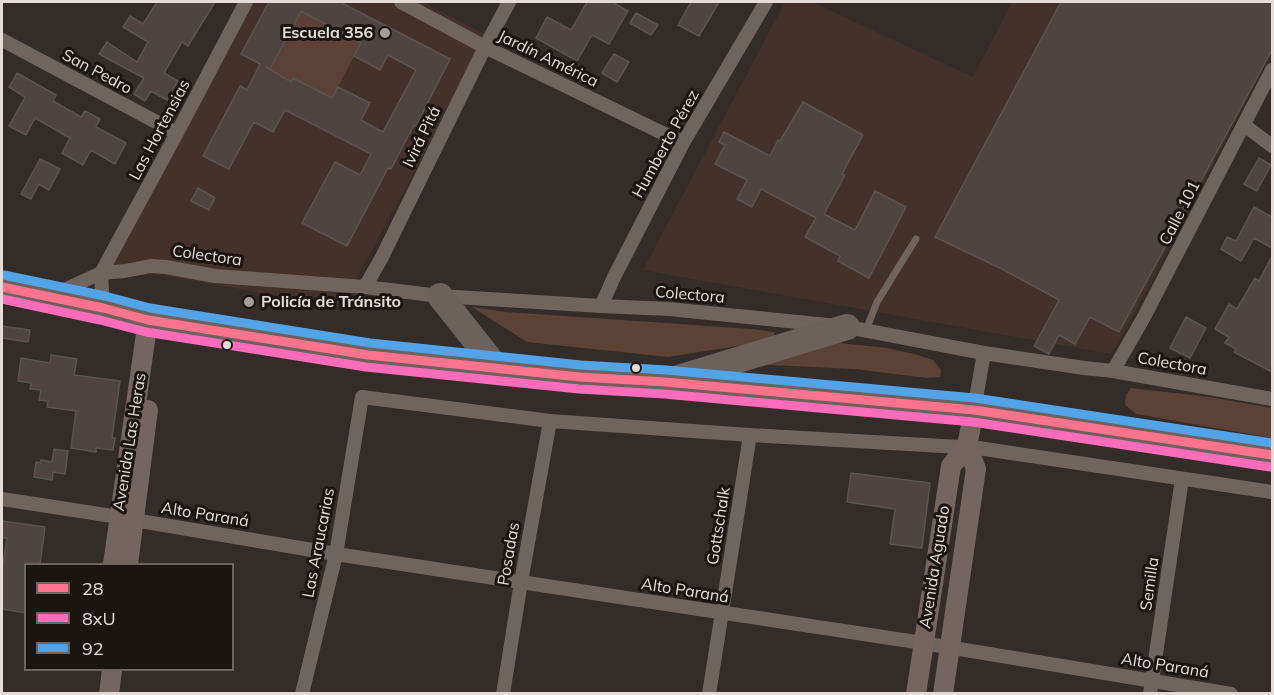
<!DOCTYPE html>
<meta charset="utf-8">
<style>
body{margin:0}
#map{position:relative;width:1274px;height:695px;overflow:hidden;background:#342c29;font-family:Mulish,sans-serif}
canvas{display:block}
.frame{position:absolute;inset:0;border:3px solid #e5dbd7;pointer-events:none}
.legend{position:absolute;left:24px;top:563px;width:210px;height:108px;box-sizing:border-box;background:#1b1512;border:2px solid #6c6461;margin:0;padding:8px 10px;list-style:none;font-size:18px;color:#e5dbd7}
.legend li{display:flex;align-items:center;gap:12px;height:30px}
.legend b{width:30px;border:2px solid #6c6461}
</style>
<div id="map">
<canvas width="1274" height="695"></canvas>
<div class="frame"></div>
<ul class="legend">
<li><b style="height:8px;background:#fc738d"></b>28</li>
<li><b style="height:8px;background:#fb6dba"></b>8xU</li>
<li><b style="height:8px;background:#53a3e8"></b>92</li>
</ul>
</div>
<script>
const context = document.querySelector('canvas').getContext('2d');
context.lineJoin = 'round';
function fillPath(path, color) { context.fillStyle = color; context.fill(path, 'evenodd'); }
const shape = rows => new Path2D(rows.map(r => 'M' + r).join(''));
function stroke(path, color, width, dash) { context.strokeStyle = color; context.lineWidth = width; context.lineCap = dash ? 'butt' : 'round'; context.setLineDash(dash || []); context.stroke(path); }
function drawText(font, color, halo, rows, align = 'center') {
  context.font = font + ' Mulish,sans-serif'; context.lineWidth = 6; context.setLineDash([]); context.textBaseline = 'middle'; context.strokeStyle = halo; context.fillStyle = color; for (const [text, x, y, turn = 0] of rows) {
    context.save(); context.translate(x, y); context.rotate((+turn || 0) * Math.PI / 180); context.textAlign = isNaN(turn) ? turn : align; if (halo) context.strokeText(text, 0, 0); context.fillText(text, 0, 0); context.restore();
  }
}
fillPath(shape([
 [253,2,423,2,488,36,341,307,104,265],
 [785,2,812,2,973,77,1012,2,1140,2,1020,232,1144,2,1272,2,1272,52,1135,312,1111,354,643,270]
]), '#443129');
fillPath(shape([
 [301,11,361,43,332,98,293,78,291,82,270,70],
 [472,307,506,312,752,329,774,332,775,340,668,357,527,342],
 [829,342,887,348,914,354,933,360,941,370,940,377,927,378,854,369,751,364],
 [1131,388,1209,397,1272,408,1272,438,1136,414,1125,405,1126,395]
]), '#5c4236');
const building = shape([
 [157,2,215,2,188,46,182,42,164,73,178,81,167,100,151,91,145,101,134,94,144,78,99,54,107,42,137,62,148,42,123,27,130,16,143,24,157,2],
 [269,2,340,2,450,59,416,126,414,125,391,169,388,168,347,246,302,223,335,162,360,175,371,154,285,110,273,132,254,122,229,169,203,156,240,86,247,90,260,64,241,54,269,2],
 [301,11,361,43,354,56,380,70,388,55,416,70,383,132,361,120,370,103,338,87,332,98,293,78,291,82,266,67,270,69,301,11],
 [587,2,612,2,628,11,609,44,592,35,577,61,536,38,547,17,571,30,587,2],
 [691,2,719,2,699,36,678,25,691,2],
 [1061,2,1272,2,1272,50,1119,332,1090,317,1075,344,1059,335,1049,354,1034,346,1059,300,1004,270,935,237,1061,2],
 [636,13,658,25,651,35,630,23,636,13],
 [614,54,629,62,617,82,602,73,614,54],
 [17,73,56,95,53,101,81,117,85,111,100,119,96,127,126,143,115,164,91,150,83,165,62,153,70,138,35,118,26,135,9,126,25,97,9,87,17,73],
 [803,102,863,135,842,174,845,175,824,214,855,230,875,191,906,207,869,278,838,261,840,256,805,237,816,218,761,189,752,207,737,199,747,180,715,164,725,145,719,142,724,132,770,156,778,140,780,141,803,102],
 [1259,158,1271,165,1257,191,1244,184,1259,158],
 [40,159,60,169,49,190,39,184,31,199,21,194,40,159],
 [198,188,215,198,209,210,191,201,198,188],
 [1254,207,1272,217,1272,248,1254,238,1241,261,1221,249,1227,237,1236,241,1254,207],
 [1272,256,1272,372,1234,352,1236,349,1225,343,1229,337,1215,329,1229,304,1237,309,1255,278,1259,281,1272,256],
 [1186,317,1206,328,1190,358,1170,348,1186,317],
 [2,326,30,330,28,342,2,338,2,326],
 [51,355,77,359,74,375,120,381,112,438,115,438,113,450,96,448,96,452,71,448,76,411,47,407,48,401,39,400,41,390,30,389,31,383,18,381,21,358,50,363,51,355],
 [54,449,68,451,65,474,53,472,52,480,34,477,36,462,40,463,41,460,52,462,54,449],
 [851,473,930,483,922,548,890,544,895,509,847,502,851,473],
 [2,521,45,527,40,564,26,564,26,613,2,609,2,570,7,538,2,538,2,521]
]);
fillPath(building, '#4f443f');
stroke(building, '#5a5451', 1.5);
stroke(shape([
 [866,330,877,302,916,239]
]), '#70645e', 7);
stroke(shape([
 [401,2,485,47,683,143],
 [2,40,177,133],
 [1244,125,1272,146],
 [365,287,382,257,485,47,509,2],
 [53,295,101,273,125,271,151,266,166,267,215,276,365,287,440,296,601,306,669,309,847,327,984,353,1084,368,1113,371,1272,399],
 [601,306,614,277,683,143,766,2],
 [103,308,101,273,177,133,246,2],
 [1113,371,1144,317,1272,70],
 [974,410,984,353],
 [2,499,119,517],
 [134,520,336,554,923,643,1231,694],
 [302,694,336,554,362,397,550,421,750,435,978,448,1272,492],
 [503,694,521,582,550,421],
 [709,694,750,435],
 [1150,694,1182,479]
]), '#70645e', 14);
stroke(shape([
 [113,564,148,320],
 [128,564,148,410],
 [109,694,112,670],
 [916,694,951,466,967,446,974,410],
 [943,694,976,469,967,446]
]), '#74655f', 20);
stroke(shape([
 [2,287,103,308,148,320,368,355,580,377,665,382,757,391,974,410,1272,455],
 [440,296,497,368],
 [675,379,847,327]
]), '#6d615b', 26);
stroke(shape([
 [2,287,103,308,148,320,368,355,580,377,665,382,974,410,1272,455]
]), '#fc738d', 9);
stroke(shape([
 [2,299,100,320,146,332,366,367,579,389,664,394,973,422,1270,467]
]), '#fb6dba', 9);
stroke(shape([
 [4,275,105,296,150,308,370,343,581,365,666,370,975,398,1272,443]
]), '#53a3e8', 9);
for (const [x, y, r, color] of [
 [385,33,6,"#a79e9a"],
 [249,302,6,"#a79e9a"],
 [227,345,5,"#e5dbd7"],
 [636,368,5,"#e5dbd7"]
]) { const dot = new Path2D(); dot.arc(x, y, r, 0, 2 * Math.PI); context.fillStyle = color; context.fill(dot); stroke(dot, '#1b1512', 2); }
drawText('bold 16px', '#e5dbd7', '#1b1512', [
 ["Escuela 356",373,33],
 ["Policía de Tránsito",261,302,"left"]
], 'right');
drawText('16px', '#e5dbd7', '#1b1512', [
 ["Jardín América",548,59,26],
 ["San Pedro",97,72,28],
 ["Las Hortensias",160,130,-62],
 ["Ivirá Pitá",422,137,-64],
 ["Humberto Pérez",666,144,-61],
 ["Calle 101",1180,213,-63],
 ["Colectora",207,256,8],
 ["Colectora",690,295,5],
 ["Colectora",1172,364,10],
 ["Avenida Las Heras",130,442,-81],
 ["Alto Paraná",205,515,9],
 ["Gottschalk",719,526,-81],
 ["Las Araucarias",319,543,-79],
 ["Posadas",509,554,-80],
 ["Avenida Aguado",935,567,-81],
 ["Semilla",1150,584,-82],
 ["Alto Paraná",685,591,9],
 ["Alto Paraná",1165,666,9]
]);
</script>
